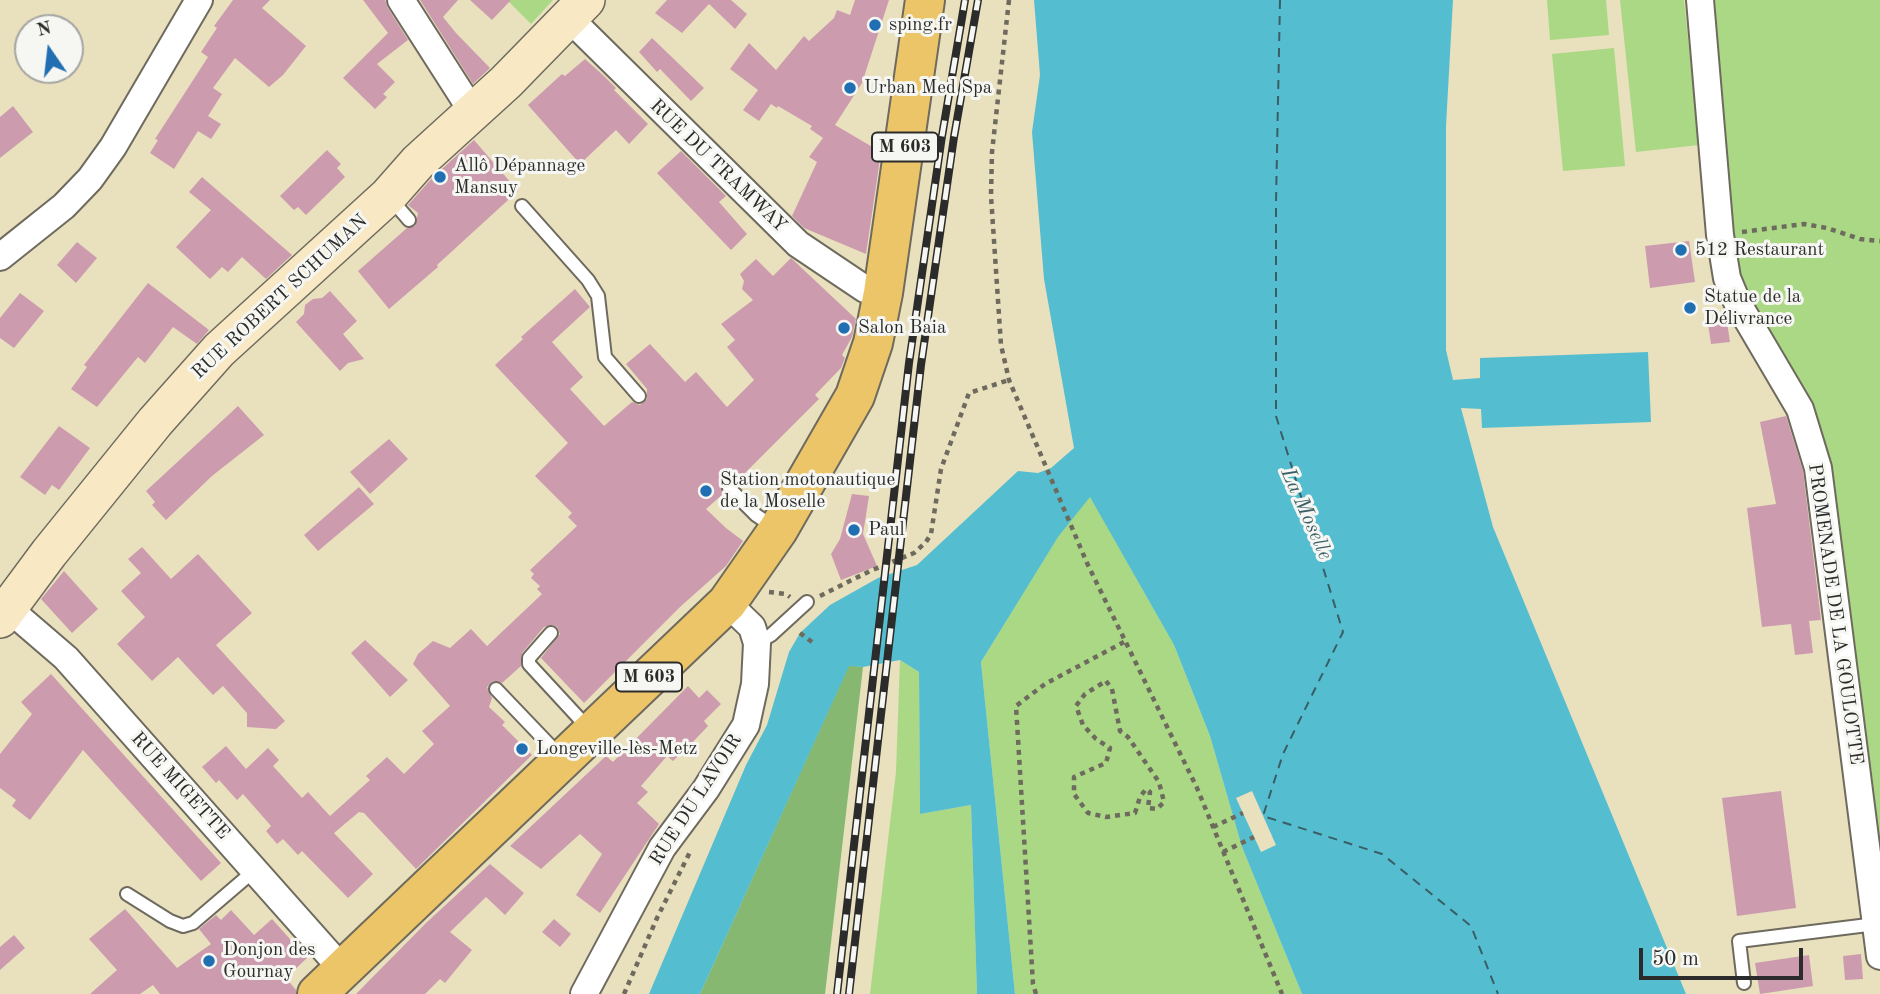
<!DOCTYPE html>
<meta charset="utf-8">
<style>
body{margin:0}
#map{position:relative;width:1880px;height:994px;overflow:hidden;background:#e9e0be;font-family:"Old Standard TT",serif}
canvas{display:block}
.north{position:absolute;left:14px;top:14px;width:70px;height:70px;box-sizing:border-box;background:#f6f6f2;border:2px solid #a5a5a2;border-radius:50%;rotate:346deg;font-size:19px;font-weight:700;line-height:28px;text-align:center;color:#2b2b2b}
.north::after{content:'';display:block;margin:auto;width:24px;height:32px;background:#1f6fb2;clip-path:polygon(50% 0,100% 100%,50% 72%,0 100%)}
.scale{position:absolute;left:1639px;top:948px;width:164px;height:32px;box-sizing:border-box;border:4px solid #2b2b2b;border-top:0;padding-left:9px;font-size:21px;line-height:24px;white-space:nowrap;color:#2b2b2b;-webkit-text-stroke:5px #f6f6f2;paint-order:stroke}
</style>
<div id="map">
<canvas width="1880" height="994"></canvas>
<div class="north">N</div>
<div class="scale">50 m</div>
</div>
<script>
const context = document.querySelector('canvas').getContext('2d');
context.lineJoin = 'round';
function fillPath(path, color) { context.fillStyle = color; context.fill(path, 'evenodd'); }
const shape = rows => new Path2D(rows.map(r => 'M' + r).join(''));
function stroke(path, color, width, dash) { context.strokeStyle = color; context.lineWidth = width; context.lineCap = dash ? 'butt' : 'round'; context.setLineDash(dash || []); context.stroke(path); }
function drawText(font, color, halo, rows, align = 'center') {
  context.font = font + ' "Old Standard TT",serif'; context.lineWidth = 6; context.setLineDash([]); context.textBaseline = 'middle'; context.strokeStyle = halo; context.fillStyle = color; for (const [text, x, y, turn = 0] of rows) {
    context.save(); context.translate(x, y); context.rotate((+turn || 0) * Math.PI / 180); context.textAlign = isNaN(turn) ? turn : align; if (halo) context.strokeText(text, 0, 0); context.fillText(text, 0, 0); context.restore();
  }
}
fillPath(shape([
 [507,0,553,0,531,24],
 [1547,0,1606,0,1609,35,1550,40],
 [1620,0,1684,0,1699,145,1636,152],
 [1711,0,1880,0,1880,858,1834,510,1744,298,1732,254],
 [1614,48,1625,166,1563,171,1552,54],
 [1090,496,1174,645,1210,736,1242,847,1302,994,1015,994,981,662,1058,536],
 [900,660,919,672,920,814,971,805,977,994,870,994,896,772]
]), '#aad885');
fillPath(shape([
 [849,665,863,667,825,994,700,994]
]), '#87b872');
fillPath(shape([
 [1034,0,1453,0,1446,126,1446,350,1453,380,1480,378,1480,358,1648,352,1651,422,1482,428,1481,409,1461,408,1493,527,1686,994,1302,994,1242,847,1210,736,1174,645,1090,497,1058,537,981,662,1015,994,977,994,971,805,920,814,919,672,900,660,863,667,849,666,700,994,649,994,746,765,767,725,789,652,800,633,830,605,878,578,917,565,1018,471,1038,473,1051,468,1074,448,1044,279,1032,132,1040,75]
]), '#54bed0');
fillPath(shape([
 [1252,791,1276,845,1261,852,1236,798]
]), '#e9e0be');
stroke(shape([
 [1280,0,1276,202,1276,416,1343,632,1283,754,1263,816,1382,854,1471,926,1498,994]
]), '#395e65', 2, [9, 7]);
fillPath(shape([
 [233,0,270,0,262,8,306,46,283,75,269,87,235,58,213,88,222,94,208,116,221,124,211,139,198,131,174,169,150,153,158,140,155,139,208,57,201,52,217,28,214,26],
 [363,0,385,0,388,8,408,40,377,64,395,82,383,94,387,97,375,109,343,78,388,33],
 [420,0,458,0,443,17,456,33,490,68,473,84],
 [470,0,511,0,492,20],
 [667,0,731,0,747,14,735,29,709,4,682,33,655,13],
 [855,0,889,0,862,83,835,125,881,152,866,254,804,228,792,216,817,162,809,157,823,138,810,129,812,126,778,106,777,108,771,104,759,121,743,110,758,90,730,69,749,43,776,70,804,36,809,41,834,18,837,10,850,15],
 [652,38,704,88,691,101,660,69,657,72,639,52],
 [585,59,603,75,616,88,614,90,648,124,629,144,616,130,580,164,528,105,562,74,565,76],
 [13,106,33,132,0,158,0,117],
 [474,140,518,191,437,265,438,267,389,309,358,271,407,228,415,226,418,213,408,205,433,177],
 [327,150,341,164,337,168,345,177,306,215,298,207,294,210,280,196],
 [681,151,726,196,719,202,747,234,731,250,657,173],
 [202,177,292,255,266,279,242,257,228,272,222,267,210,279,176,247,211,210,189,192],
 [1689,241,1695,282,1650,288,1645,246],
 [77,242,97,258,76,283,57,265],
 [791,258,856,319,852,337,842,355,845,358,841,368,815,395,819,399,736,482,731,479,723,481,720,486,723,494,706,509,726,528,743,541,726,566,680,607,584,703,541,658,560,634,557,627,553,625,544,627,522,653,521,666,502,683,493,681,487,687,492,698,489,707,505,722,502,725,532,755,416,869,364,813,359,812,334,833,373,874,348,898,302,851,298,855,283,839,277,844,266,831,271,826,243,794,237,800,219,780,216,783,202,767,226,746,246,769,268,748,279,760,273,766,302,798,308,792,330,816,370,780,366,776,387,757,404,774,434,744,422,731,450,706,413,664,418,654,433,641,450,648,471,629,487,646,542,594,537,589,540,586,531,578,534,574,530,570,577,526,568,517,572,513,535,476,568,443,495,365,523,339,521,337,575,289,590,307,552,342,583,377,570,389,604,426,632,402,640,405,647,399,647,389,626,364,650,344,685,382,696,372,727,407,754,380,727,347,735,340,721,324,753,300,742,289,744,281,740,274,756,259,773,276],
 [148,283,209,330,197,344,173,327,145,363,138,357,97,407,71,389,87,367,84,365],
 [330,291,357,321,343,334,364,359,348,363,340,371,296,322,304,314,305,305,313,299,322,298],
 [20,293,44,311,14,348,0,338,0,318],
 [1727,322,1730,342,1711,344,1708,324],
 [238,406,264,435,212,476,166,520,152,505,155,502,146,491],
 [1786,416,1803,471,1821,620,1809,621,1813,653,1795,655,1791,624,1762,627,1747,508,1776,504,1760,422],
 [59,426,90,448,59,490,52,485,45,495,20,477],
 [389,439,408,459,370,494,350,472],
 [359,487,374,504,318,551,304,535],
 [852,494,869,496,863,534,877,566,841,580,831,554,840,539],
 [142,547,171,579,198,554,252,613,216,645,285,721,276,729,247,727,247,713,223,686,213,695,178,657,152,681,117,644,145,617,121,591,141,573,128,559],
 [64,571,98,609,72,633,41,599],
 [365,640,408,680,390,697,351,653],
 [51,674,221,863,201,881,83,750,30,820,12,806,16,800,0,788,0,754,32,714,21,702],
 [688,686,699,698,707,690,721,704,704,721,708,726,690,745,673,761,667,756,641,786,648,792,637,803,659,824,600,913,576,895,602,854,580,834,541,869,510,846,606,756,613,762],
 [1781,791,1796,908,1737,916,1722,798],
 [490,864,524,893,505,915,486,897,450,932,472,950,445,983,440,979,425,994,356,994,426,923],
 [125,909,177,968,211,944,199,929,216,915,221,920,231,910,254,935,272,919,307,958,286,978,296,990,296,994,160,994,153,985,140,994,90,994,117,970,89,939],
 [554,919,571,934,560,947,542,932],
 [14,935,25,948,0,970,0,947],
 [1861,954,1863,979,1845,980,1843,956],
 [1809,955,1813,986,1760,994,1755,963]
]), '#cc9cae');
const lane = shape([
 [391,199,409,220],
 [522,206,588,280,598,296,605,357,639,396],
 [729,488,756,515,774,527],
 [551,633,529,658,529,664,589,729],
 [757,643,771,635,807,602],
 [496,689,560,756],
 [127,894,170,921,183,926,193,923,255,870],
 [1744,983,1739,941,1876,924]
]);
const street = shape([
 [401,0,472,111],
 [1700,0,1720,235,1727,278,1737,302,1800,409,1818,468,1880,956],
 [569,18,798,244,865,289,883,293],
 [0,257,64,206,90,179,113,147,199,0],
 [9,609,66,658,343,970],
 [584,994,662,848,706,789,746,725,755,684,757,643,752,627,727,603]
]);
const secondary = shape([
 [0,619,49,553,155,422,219,350,388,196,418,162,506,82,586,0]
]);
const primary = shape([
 [317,994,727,603,778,530,855,396,873,343,883,293,925,0]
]);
stroke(lane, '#6e6a5e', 16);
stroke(street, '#6e6a5e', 30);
stroke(secondary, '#6e6a5e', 40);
stroke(primary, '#6e6a5e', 42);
stroke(shape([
 [1009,0,992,152,991,196,1001,345,1009,380,1087,563,1197,788,1282,994],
 [1742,232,1804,224,1827,228,1860,239,1880,241],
 [769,592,786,594,790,597],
 [820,596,870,571,914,553,926,542,931,534,941,469,969,393,1009,380],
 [800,633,816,645],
 [1106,681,1112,689,1120,731,1128,737,1159,782,1164,802,1157,809,1148,808,1150,792,1146,789,1140,797,1135,813,1106,817,1088,813,1074,794,1074,777,1106,763,1110,748,1096,739,1083,725,1076,706,1085,694,1106,681],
 [1213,827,1243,813],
 [1223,852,1254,837],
 [624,994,657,918,690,852],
 [1036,994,1033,984,1016,706,1045,684,1124,642]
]), '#6e6a5e', 4.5, [5, 5]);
stroke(lane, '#fff', 12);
stroke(street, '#fff', 26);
stroke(secondary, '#f8e8c3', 37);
stroke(primary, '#edc569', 38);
const rail = shape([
 [837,994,909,363,942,136,965,0],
 [849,994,921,365,954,137,978,0]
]);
stroke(rail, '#2b2b2b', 8);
stroke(rail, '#f6f6f2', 5, [16]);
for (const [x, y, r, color] of [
 [875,25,7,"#1f6fb2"],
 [850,88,7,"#1f6fb2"],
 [440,177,7,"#1f6fb2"],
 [1681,250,7,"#1f6fb2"],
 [1690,308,7,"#1f6fb2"],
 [844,328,7,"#1f6fb2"],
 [706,491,7,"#1f6fb2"],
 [854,530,7,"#1f6fb2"],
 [522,749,7,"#1f6fb2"],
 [209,961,7,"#1f6fb2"]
]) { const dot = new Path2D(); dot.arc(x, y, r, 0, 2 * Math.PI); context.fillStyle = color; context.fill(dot); stroke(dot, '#f6f6f2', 2.5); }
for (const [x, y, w] of [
 [905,147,66],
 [649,677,66]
]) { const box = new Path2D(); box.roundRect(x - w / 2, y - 14.5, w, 29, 5); context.fillStyle = '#f6f6f2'; context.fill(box); stroke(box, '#2b2b2b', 2); }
drawText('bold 18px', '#2b2b2b', null, [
 ["M 603",905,147],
 ["M 603",649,677]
]);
drawText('19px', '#2b2b2b', '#f6f6f2', [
 ["sping.fr",889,25],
 ["Urban Med Spa",864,88],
 ["Allô Dépannage",454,166],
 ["Mansuy",454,188],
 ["512 Restaurant",1695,250],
 ["Statue de la",1704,297],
 ["Délivrance",1704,319],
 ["Salon Baia",858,328],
 ["Station motonautique",720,480],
 ["de la Moselle",720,502],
 ["Paul",868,530],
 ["Longeville-lès-Metz",536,749],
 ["Donjon des",223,950],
 ["Gournay",223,972]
], 'left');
drawText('19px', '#2b2b2b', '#f6f6f2', [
 ["RUE DU TRAMWAY",718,166,44],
 ["RUE ROBERT SCHUMAN",280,297,-43],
 ["PROMENADE DE LA GOULOTTE",1835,614,82],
 ["RUE MIGETTE",180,786,48],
 ["RUE DU LAVOIR",696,800,-57]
]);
drawText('italic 21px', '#395e65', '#f6f6f2', [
 ["La Moselle",1306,514,66]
]);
</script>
